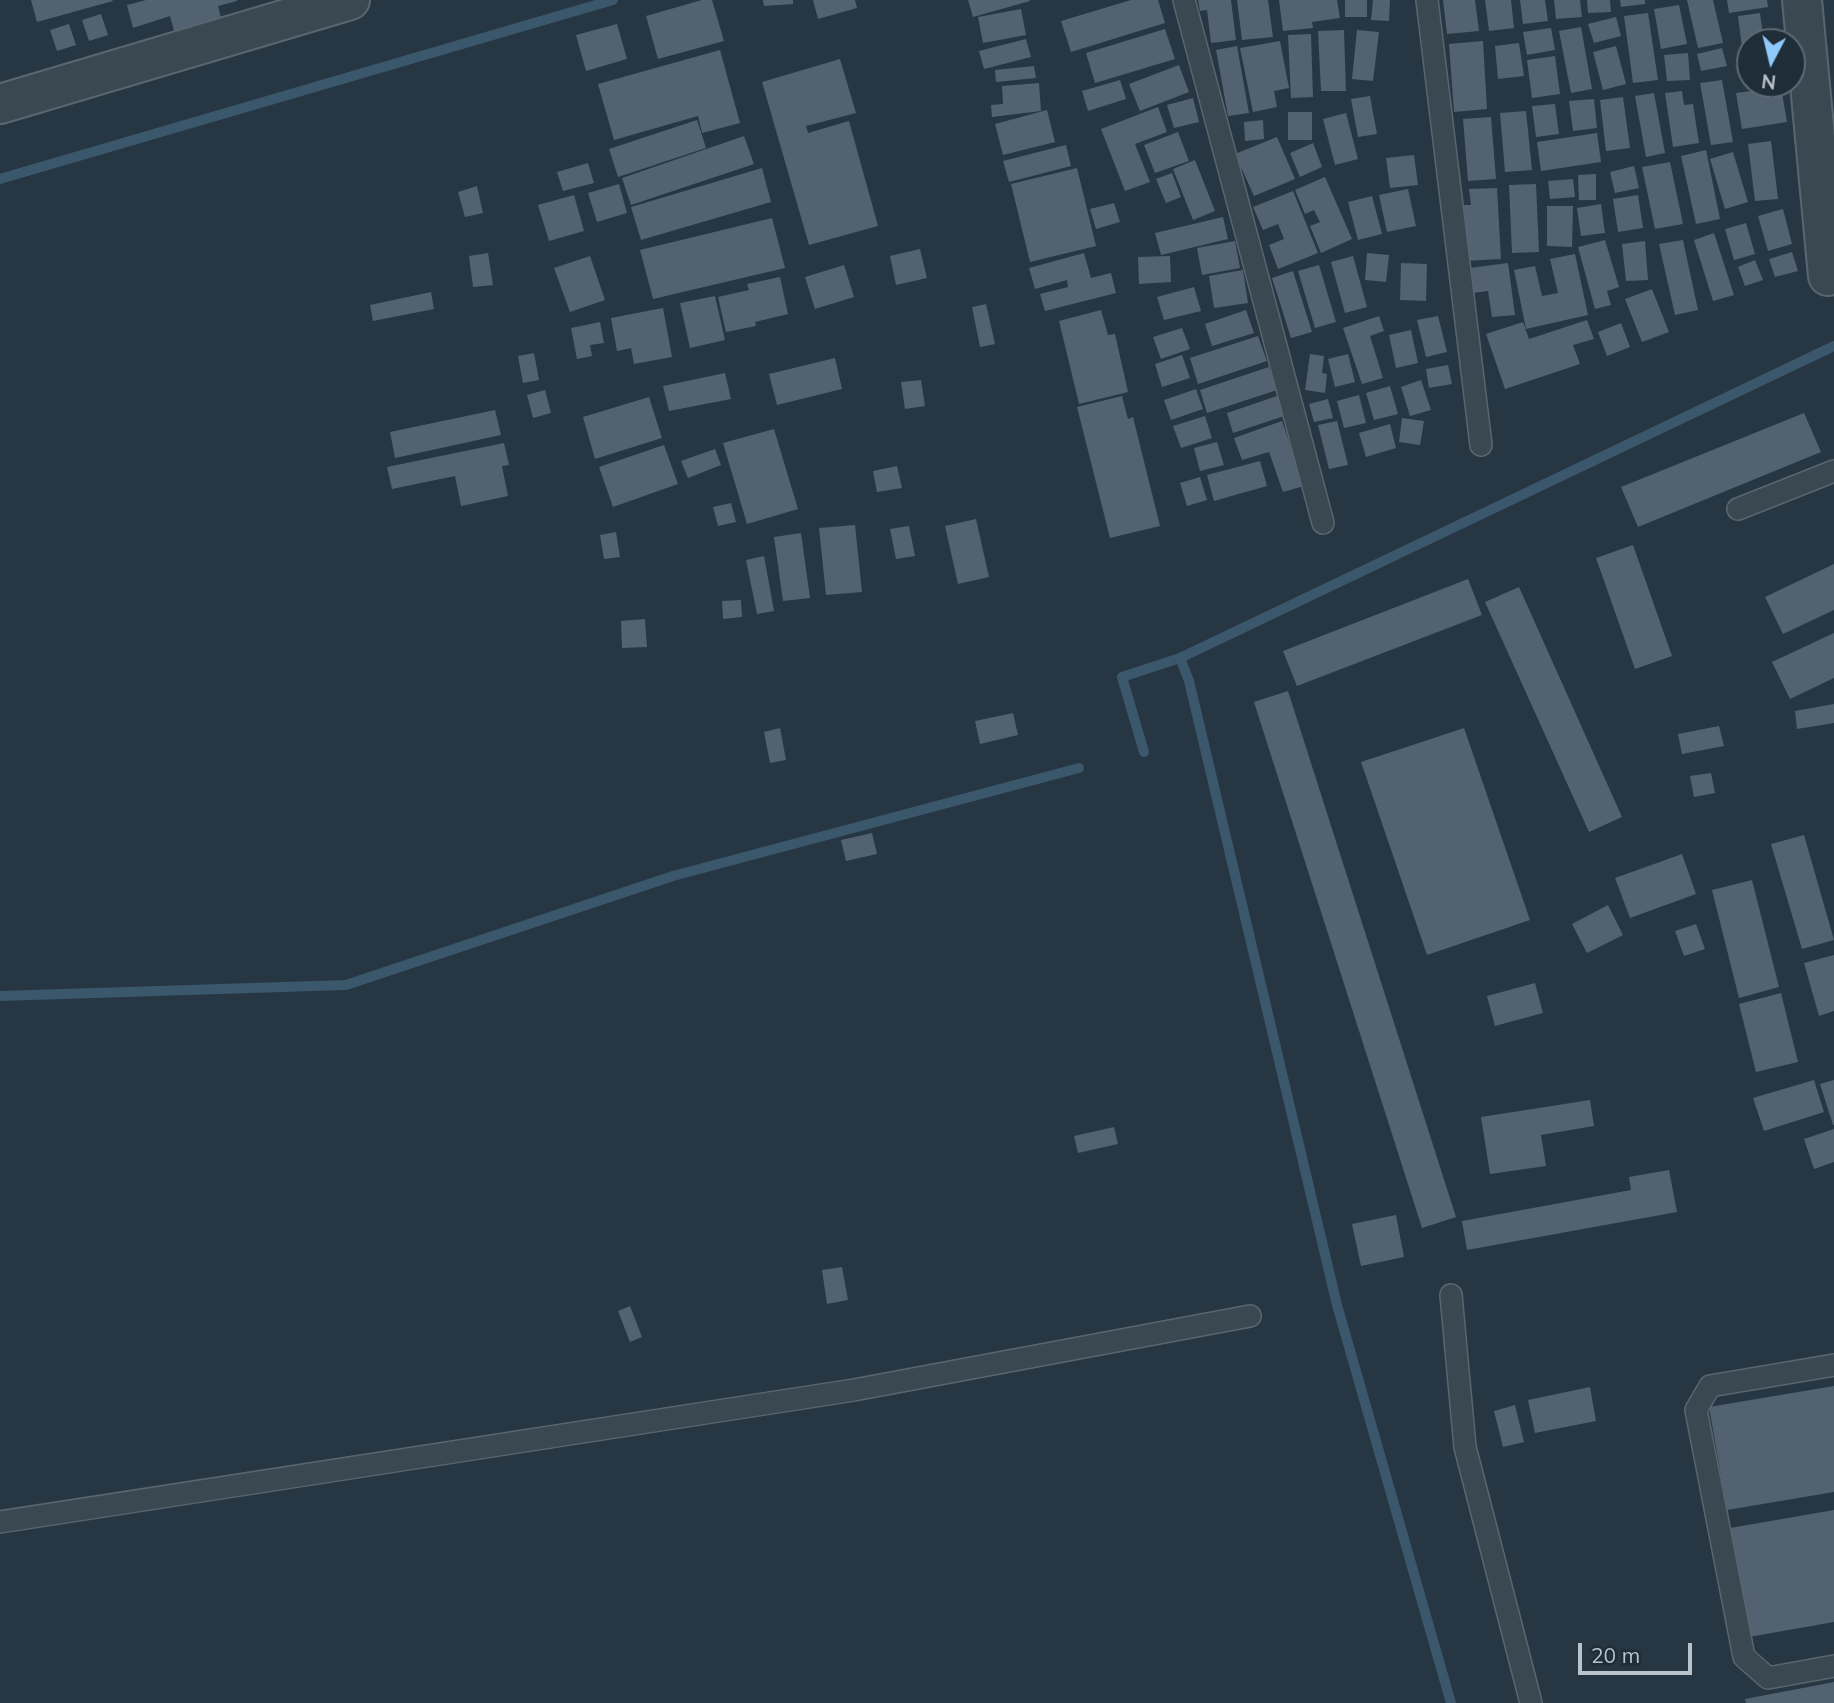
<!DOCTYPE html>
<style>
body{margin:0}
#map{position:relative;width:1834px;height:1703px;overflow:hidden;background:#263743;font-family:Mulish,sans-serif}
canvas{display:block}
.north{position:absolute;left:1736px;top:28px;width:70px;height:70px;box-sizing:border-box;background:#1f2d38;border:2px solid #5c6973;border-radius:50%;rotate:187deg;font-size:19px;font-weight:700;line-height:28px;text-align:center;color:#b8c3cc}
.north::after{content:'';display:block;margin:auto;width:24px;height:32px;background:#8fc9fa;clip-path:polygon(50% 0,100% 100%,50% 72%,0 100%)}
.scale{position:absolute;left:1578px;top:1643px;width:114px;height:32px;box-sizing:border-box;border:4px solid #b8c3cc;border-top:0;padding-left:9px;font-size:21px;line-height:24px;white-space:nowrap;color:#b8c3cc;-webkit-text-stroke:5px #1f2d38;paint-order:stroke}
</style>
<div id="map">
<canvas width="1834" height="1703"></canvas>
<div class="north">N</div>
<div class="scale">20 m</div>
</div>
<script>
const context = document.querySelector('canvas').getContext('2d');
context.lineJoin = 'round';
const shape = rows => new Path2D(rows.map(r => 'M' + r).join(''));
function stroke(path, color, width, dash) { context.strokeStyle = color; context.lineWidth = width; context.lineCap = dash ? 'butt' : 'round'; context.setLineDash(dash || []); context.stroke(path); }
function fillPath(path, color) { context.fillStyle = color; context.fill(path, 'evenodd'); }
stroke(shape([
 [0,179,613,0],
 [1180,658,1189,681,1337,1305,1451,1703],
 [1144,752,1122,677,1180,658,1834,346],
 [0,996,346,985,673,876,1079,768]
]), '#3b576b', 10);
fillPath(shape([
 [31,0,112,0,113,1,37,22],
 [146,0,237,0,237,1,218,6,221,18,174,31,170,16,133,28,127,5],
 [702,0,712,0,724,41,658,59,646,16],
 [763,0,793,0,793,4,764,6],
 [813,0,855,0,857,8,818,19],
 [968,0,1030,0,1030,1,973,17],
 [1131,0,1158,0,1165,23,1071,52,1061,21],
 [1198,0,1231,0,1236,40,1211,43,1207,10,1200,11],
 [1237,0,1268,0,1273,37,1242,40],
 [1279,0,1337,0,1340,18,1312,22,1313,28,1283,31],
 [1345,0,1367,0,1367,17,1345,17],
 [1373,0,1390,0,1389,21,1371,20],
 [1443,0,1475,0,1479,31,1447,34],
 [1485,0,1511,0,1514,28,1489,31],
 [1520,0,1545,0,1548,21,1523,24],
 [1554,0,1580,0,1582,17,1556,19],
 [1587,0,1610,0,1611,12,1588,13],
 [1620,0,1645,0,1645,4,1621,7],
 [1687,0,1713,0,1723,43,1698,48],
 [1727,0,1767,0,1768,7,1729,13],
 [1679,5,1687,44,1661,49,1654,9],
 [1021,9,1026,35,983,43,978,17],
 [1648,13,1658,80,1633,83,1624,16],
 [1760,13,1764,42,1750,42,1750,55,1743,56,1738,16],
 [101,14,108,35,89,41,82,20],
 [1616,17,1621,36,1594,43,1588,24],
 [69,24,76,45,57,51,50,30],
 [617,24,627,59,586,71,576,35],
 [1581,27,1592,89,1571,93,1559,31],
 [1551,28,1555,50,1527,55,1523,32],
 [1165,29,1175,59,1095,83,1086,53],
 [1344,30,1346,91,1321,91,1318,31],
 [1357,30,1379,32,1373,81,1352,79],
 [1311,34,1313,97,1291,98,1288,35],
 [1026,39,1031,57,984,69,979,51],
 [1280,41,1289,88,1274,91,1277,107,1253,112,1240,48],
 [1483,41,1487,109,1454,112,1449,44],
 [1519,43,1524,76,1498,79,1495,46],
 [1237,46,1249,113,1228,116,1216,50],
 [1616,46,1626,84,1603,90,1593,52],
 [1722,48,1727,66,1701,71,1697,54],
 [720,50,740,123,702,133,698,116,614,140,598,84],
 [1688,53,1690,80,1667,81,1664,55],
 [1555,56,1560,94,1532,98,1527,60],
 [840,59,856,113,806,126,808,133,849,121,878,226,809,245,762,82],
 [1179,65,1189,92,1140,111,1129,84],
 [1034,66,1036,78,996,82,995,70],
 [1120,80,1126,99,1088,111,1082,91],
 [1722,80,1733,142,1711,145,1700,83],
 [1039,83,1041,111,992,117,991,105,1003,104,1002,86],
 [1758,84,1785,84,1787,93,1782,93,1787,122,1742,129,1736,93,1759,90],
 [1682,91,1684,105,1693,104,1699,143,1673,147,1665,93],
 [1654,93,1665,153,1646,157,1635,96],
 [1370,96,1377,134,1358,137,1351,99],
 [1623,97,1630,148,1606,151,1600,100],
 [1193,98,1199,122,1174,128,1167,105],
 [1594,99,1597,128,1573,131,1569,101],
 [1555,104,1559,134,1536,137,1532,106],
 [1158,107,1167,132,1135,144,1150,182,1125,191,1101,129],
 [1047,110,1055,142,1003,155,995,124],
 [1526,111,1532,170,1505,172,1500,113],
 [1288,112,1312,112,1312,140,1288,140],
 [1346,113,1358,159,1335,165,1323,119],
 [1491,117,1496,179,1468,181,1463,119],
 [697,120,706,148,618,177,609,149],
 [1263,120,1264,139,1245,141,1244,122],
 [1178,132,1189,161,1155,173,1144,145],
 [1597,133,1601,162,1541,171,1537,142],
 [744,136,754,164,631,205,622,178],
 [1277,137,1295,179,1254,196,1235,154],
 [1771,141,1778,199,1755,201,1748,144],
 [1313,143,1322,167,1300,177,1290,153],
 [1066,145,1071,166,1009,182,1003,161],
 [1706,150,1720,219,1696,224,1681,156],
 [1733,152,1748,202,1725,209,1710,159],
 [1414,155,1418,185,1390,188,1386,158],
 [1195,160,1215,211,1193,220,1173,169],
 [1670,162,1683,224,1655,229,1642,167],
 [588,163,594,183,563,191,557,172],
 [1634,166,1639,188,1615,193,1610,172],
 [762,168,771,202,641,240,631,207],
 [1077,168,1096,246,1030,262,1011,184],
 [1172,173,1181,197,1166,203,1156,179],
 [1596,174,1596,200,1579,200,1578,175],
 [1325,177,1352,239,1321,253,1310,226,1320,222,1314,210,1305,214,1295,190],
 [1573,179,1575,197,1550,199,1548,181],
 [619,184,627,213,597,222,588,193],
 [1536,184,1539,252,1512,253,1509,185],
 [477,186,483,213,465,217,458,192],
 [1497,188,1501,259,1464,261,1461,205,1471,205,1469,189],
 [1408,189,1416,226,1387,232,1379,195],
 [1293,191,1318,253,1278,269,1269,245,1284,239,1278,224,1263,230,1253,207],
 [574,195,584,231,549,241,538,205],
 [1638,195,1643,228,1618,232,1613,199],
 [1372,196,1382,234,1358,240,1348,202],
 [1114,203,1120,222,1096,229,1090,209],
 [1601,204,1605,233,1581,236,1577,208],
 [1547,206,1573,206,1572,247,1547,246],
 [1783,209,1792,244,1768,251,1758,216],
 [1223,217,1228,239,1161,255,1155,233],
 [772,218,785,268,653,299,640,250],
 [1746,223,1755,254,1734,260,1725,229],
 [1714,233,1734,295,1713,301,1694,240],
 [1605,240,1619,287,1607,291,1611,305,1595,309,1578,247],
 [1683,240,1698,310,1675,315,1659,244],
 [1235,241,1240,268,1202,275,1197,248],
 [1645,241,1648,280,1626,281,1622,244],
 [920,249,927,278,896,285,890,256],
 [1792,252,1798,271,1775,277,1769,259],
 [488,253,493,285,473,287,469,256],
 [1084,253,1091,278,1111,273,1116,293,1045,311,1040,294,1068,287,1067,280,1035,289,1029,268],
 [1367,253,1389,255,1386,282,1365,280],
 [1575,254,1588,315,1526,329,1514,270,1535,266,1542,296,1558,293,1550,259],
 [590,256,605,300,570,312,554,268],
 [1170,256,1171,282,1139,284,1138,257],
 [1353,256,1367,307,1345,313,1331,262],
 [1755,260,1763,280,1745,286,1738,267],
 [1401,263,1427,264,1426,301,1400,300],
 [1508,263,1515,315,1492,317,1488,291,1465,294,1462,269],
 [844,265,854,297,815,309,805,277],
 [1319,265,1336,322,1315,328,1298,271],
 [1243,270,1248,303,1214,308,1209,276],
 [1293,271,1312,332,1291,338,1272,278],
 [780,277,788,314,755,322,756,326,726,332,718,297,749,290,747,284],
 [1194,287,1201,311,1164,320,1157,297],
 [1652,289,1669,332,1642,342,1625,299],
 [431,292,434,309,373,321,370,305],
 [715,296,725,340,690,348,680,303],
 [986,304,995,344,980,347,972,307],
 [663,308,672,357,634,364,631,348,617,351,611,318],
 [1101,310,1108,335,1115,334,1128,392,1079,404,1059,321],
 [1246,310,1254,333,1212,346,1205,324],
 [1379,316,1384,331,1370,336,1383,378,1362,384,1343,328],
 [1438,316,1447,352,1426,357,1417,320],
 [1587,320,1594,339,1573,345,1580,364,1505,389,1486,334,1523,322,1529,339],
 [600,322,604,343,590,345,592,356,577,359,571,328],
 [1621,323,1630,347,1607,356,1598,332],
 [1182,328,1190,349,1161,359,1153,337],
 [1411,330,1418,363,1396,368,1389,335],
 [1258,336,1267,361,1198,384,1190,358],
 [534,353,539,380,523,383,518,356],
 [1310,354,1324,356,1322,373,1327,374,1325,393,1305,390],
 [1348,354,1355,382,1335,387,1328,359],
 [1182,355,1190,378,1162,387,1155,364],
 [835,358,842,389,777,405,769,374],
 [1448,365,1452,384,1429,388,1426,369],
 [1269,367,1277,390,1207,413,1200,390],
 [725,373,731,399,669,411,663,386],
 [921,380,925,406,905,409,901,382],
 [1421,380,1431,410,1410,416,1401,387],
 [1390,386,1398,414,1374,420,1366,393],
 [1196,389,1203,409,1171,420,1164,400],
 [545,390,551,413,533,418,527,395],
 [1359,395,1366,423,1344,428,1337,401],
 [1122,396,1128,419,1133,417,1160,526,1110,538,1077,407],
 [1277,396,1284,416,1233,433,1227,413],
 [649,397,662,438,595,459,583,417],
 [1328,399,1333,418,1314,422,1309,404],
 [495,410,501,435,395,458,390,432],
 [1804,413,1821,452,1638,527,1621,487],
 [1205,416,1212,438,1181,448,1173,426],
 [1402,418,1424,421,1420,445,1399,442],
 [1282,421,1304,486,1283,492,1269,452,1242,460,1234,438],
 [1337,421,1348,465,1329,469,1318,425],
 [1390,424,1396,448,1366,457,1359,433],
 [774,429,798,509,747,524,723,443],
 [1217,442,1224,465,1200,471,1194,448],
 [504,443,509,465,502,466,508,496,461,506,455,476,392,489,387,467],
 [664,445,678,484,613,507,599,467],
 [715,449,721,465,688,478,681,461],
 [1260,461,1267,486,1214,501,1207,475],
 [897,466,902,488,877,492,873,471],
 [1200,477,1207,500,1187,506,1180,483],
 [731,503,736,522,718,526,713,507],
 [976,519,989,577,958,584,945,526],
 [855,525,862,592,826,595,819,528],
 [909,526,915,556,896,559,890,529],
 [616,532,620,557,604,559,600,535],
 [801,533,810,598,783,601,774,537],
 [1633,545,1672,656,1635,669,1596,558],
 [764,556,774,611,757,614,746,560],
 [1834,564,1834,610,1783,634,1765,597],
 [1468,579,1482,615,1297,686,1283,651],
 [1519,587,1622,817,1589,832,1485,602],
 [741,600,742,617,723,619,722,601],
 [645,619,647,647,622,648,621,621],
 [1834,633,1834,678,1790,699,1772,662],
 [1288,691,1456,1217,1422,1228,1254,702],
 [1834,704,1834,723,1797,729,1795,711],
 [1013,713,1018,735,980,744,975,721],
 [1719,726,1724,746,1682,754,1678,734],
 [780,728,786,760,770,763,764,732],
 [1464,728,1530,920,1427,955,1361,762],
 [1711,773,1715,793,1694,797,1690,776],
 [872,833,877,854,846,861,841,840],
 [1804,835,1834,940,1802,949,1771,844],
 [1682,854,1696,894,1630,918,1615,878],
 [1752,880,1779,987,1739,998,1712,890],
 [1608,905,1623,935,1587,953,1572,924],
 [1696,924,1705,949,1684,956,1675,931],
 [1834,955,1834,1011,1819,1016,1804,963],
 [1535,983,1543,1013,1495,1026,1487,996],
 [1781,993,1798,1062,1756,1072,1739,1004],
 [1814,1080,1824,1112,1764,1131,1753,1098],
 [1834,1080,1834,1125,1833,1125,1820,1084],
 [1590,1100,1594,1126,1541,1135,1546,1166,1490,1174,1481,1117],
 [1114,1127,1118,1144,1078,1153,1074,1136],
 [1834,1129,1834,1162,1814,1169,1804,1139],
 [1669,1170,1677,1212,1467,1250,1462,1221,1631,1190,1629,1177],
 [1396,1215,1404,1257,1361,1266,1352,1224],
 [842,1267,848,1300,827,1304,822,1270],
 [630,1306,642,1337,630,1342,618,1311],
 [1834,1386,1834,1492,1727,1510,1709,1407],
 [1590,1387,1596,1421,1535,1433,1528,1400],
 [1515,1405,1524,1442,1503,1447,1494,1411],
 [1834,1510,1834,1622,1749,1637,1730,1528],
 [1834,1682,1834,1703,1746,1703,1745,1699]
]), '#526270');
const service = shape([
 [1184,0,1323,523],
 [1427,0,1481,445],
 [1738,509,1834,471],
 [1451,1295,1465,1447,1531,1703],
 [1834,1365,1710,1386,1696,1410,1744,1657,1768,1678,1834,1666],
 [0,1522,854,1390,1250,1316]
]);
const minor = shape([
 [1802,0,1828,276],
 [0,104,350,0]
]);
stroke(service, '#59666f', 24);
stroke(minor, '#59666f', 42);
stroke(service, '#3a4852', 21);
stroke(minor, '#3a4852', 38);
</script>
